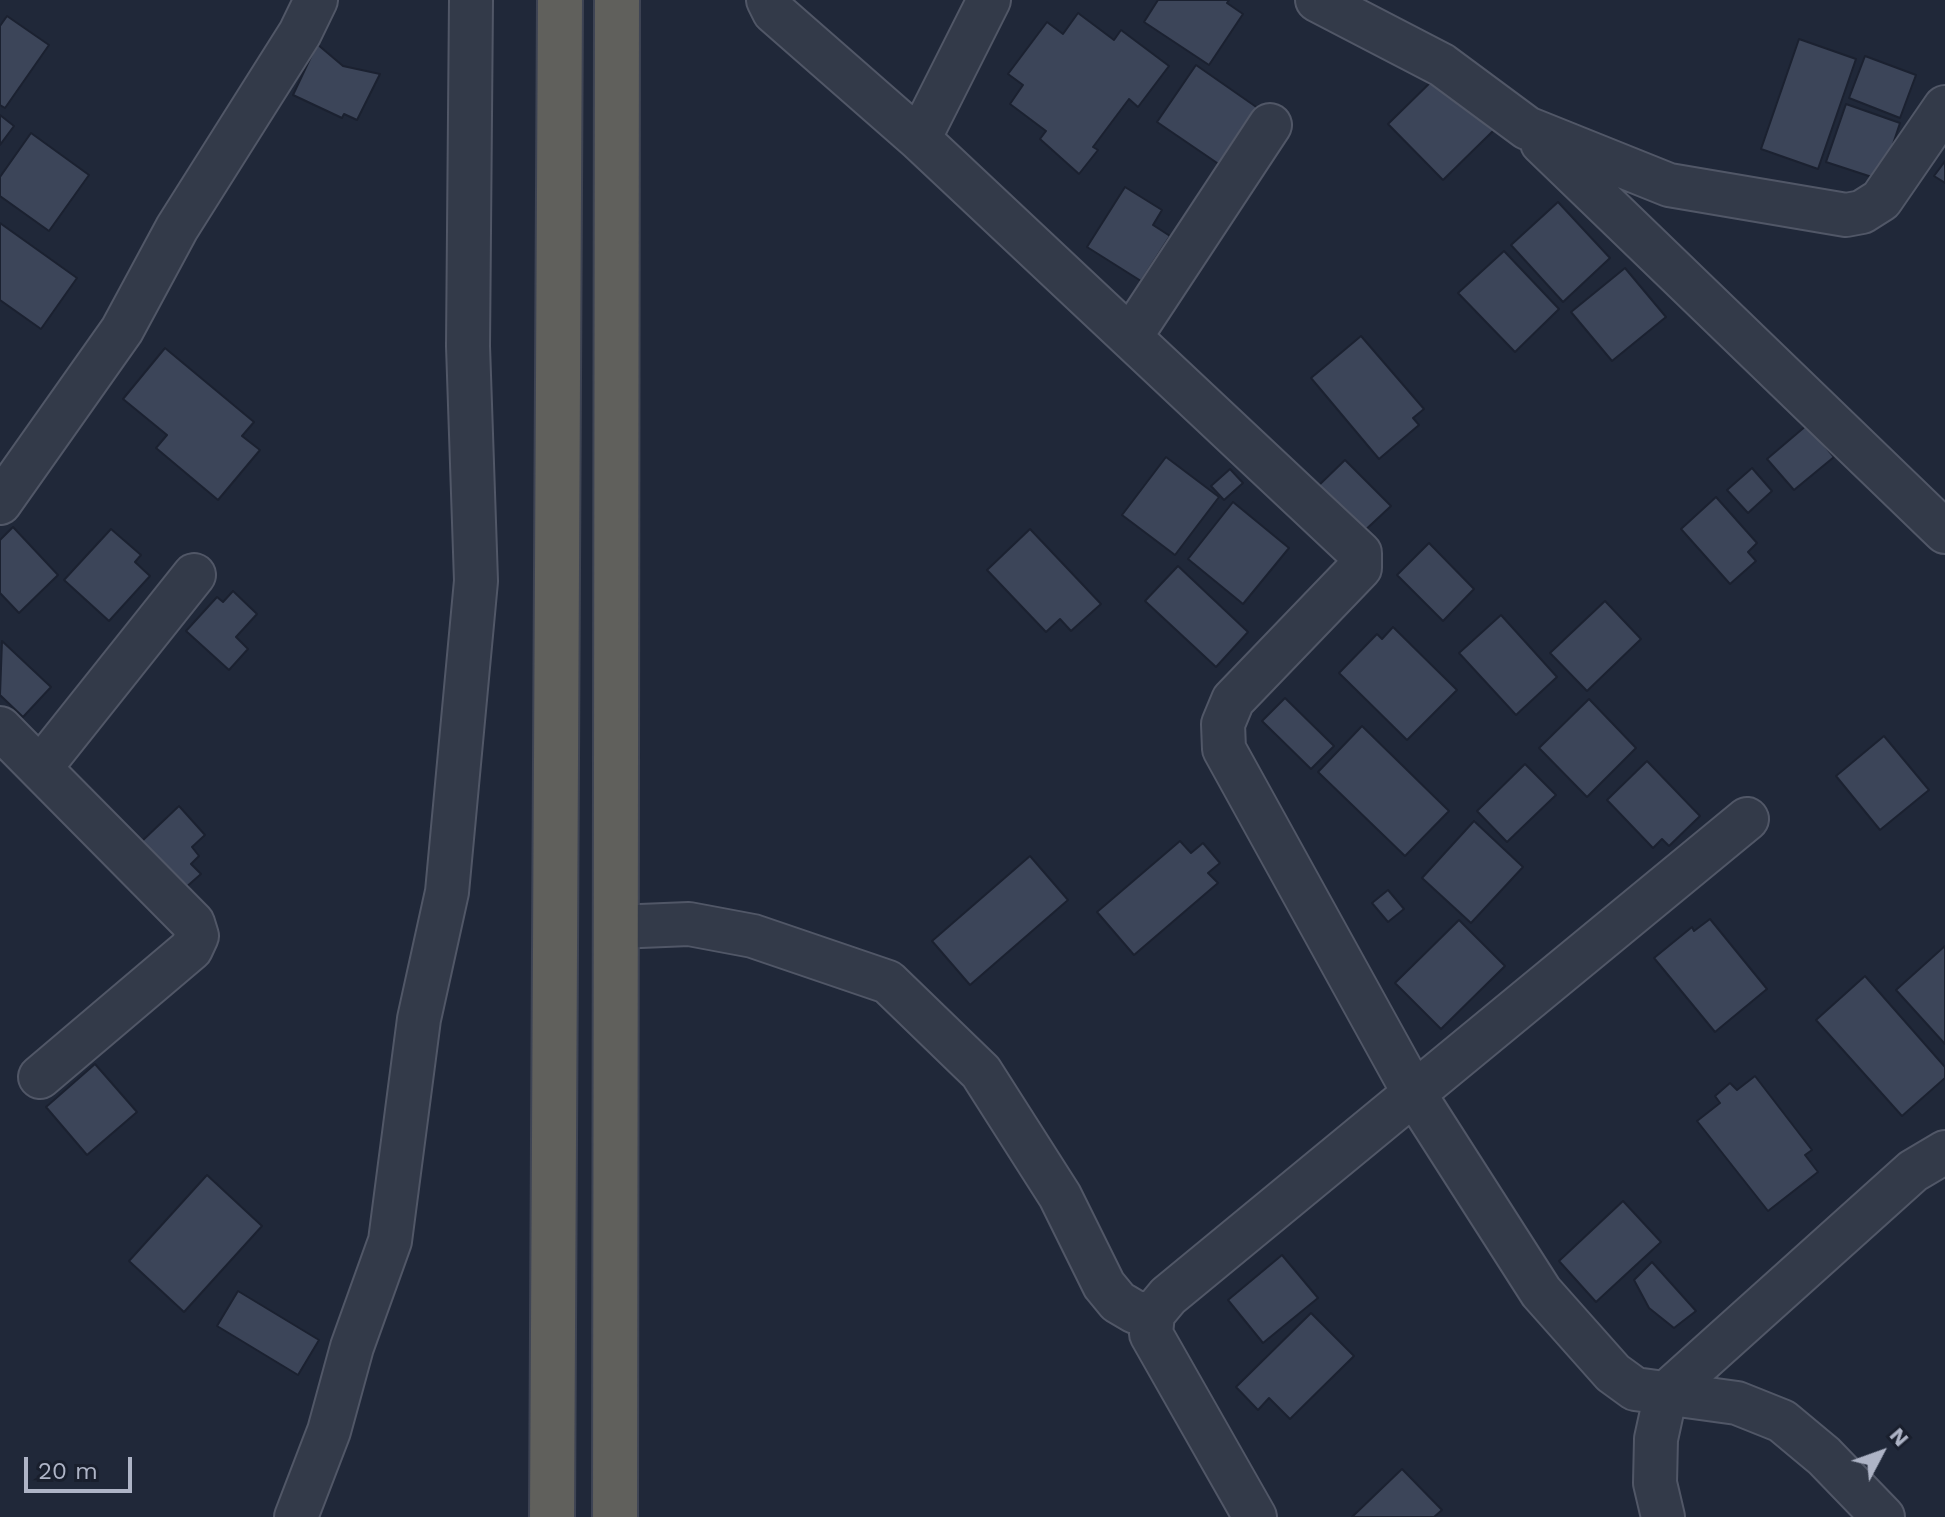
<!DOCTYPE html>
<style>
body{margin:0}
#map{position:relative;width:1945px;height:1517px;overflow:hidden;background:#202839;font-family:"Work Sans",sans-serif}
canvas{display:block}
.north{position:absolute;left:1841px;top:1413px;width:80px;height:80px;-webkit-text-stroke:6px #191f2d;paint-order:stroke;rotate:49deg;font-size:22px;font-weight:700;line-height:32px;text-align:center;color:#aeb4c6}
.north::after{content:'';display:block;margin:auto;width:28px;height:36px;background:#aeb4c6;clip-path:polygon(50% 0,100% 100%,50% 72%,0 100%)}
.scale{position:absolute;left:24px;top:1457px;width:108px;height:36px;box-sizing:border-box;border:4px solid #aeb4c6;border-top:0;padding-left:10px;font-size:24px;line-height:28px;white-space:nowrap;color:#aeb4c6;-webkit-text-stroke:6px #191f2d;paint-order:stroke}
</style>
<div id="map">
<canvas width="1945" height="1517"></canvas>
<div class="north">N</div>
<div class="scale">20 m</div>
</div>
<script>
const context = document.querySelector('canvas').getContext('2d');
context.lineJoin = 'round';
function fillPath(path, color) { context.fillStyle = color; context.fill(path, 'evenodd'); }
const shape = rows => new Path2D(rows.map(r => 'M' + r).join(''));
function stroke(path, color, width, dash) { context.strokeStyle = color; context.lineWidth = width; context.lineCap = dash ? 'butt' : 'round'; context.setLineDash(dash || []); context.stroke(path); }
const building = shape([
 [1158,0,1229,0,1227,3,1243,14,1209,65,1144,22,1158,0],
 [1078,13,1114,40,1121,30,1169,66,1138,107,1129,99,1093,147,1098,150,1079,174,1040,139,1046,131,1010,104,1023,85,1008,74,1047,22,1063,34,1078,13],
 [7,16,49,45,5,108,0,105,0,26,7,16],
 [1799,39,1856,59,1818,169,1761,149,1799,39],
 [317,44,343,66,380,74,357,120,344,114,342,118,293,95,317,44],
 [1865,56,1916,75,1900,118,1849,98,1865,56],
 [1196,65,1262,111,1223,167,1157,122,1196,65],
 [1439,74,1494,130,1443,180,1388,124,1439,74],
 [1846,104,1900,123,1881,180,1826,162,1846,104],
 [0,115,14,126,0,145,0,115],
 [31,133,89,175,49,231,0,196,0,177,31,133],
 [1945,161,1945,183,1934,176,1945,161],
 [1125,187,1162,210,1153,225,1170,236,1141,281,1087,247,1125,187],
 [1558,202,1610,258,1563,302,1511,245,1558,202],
 [0,223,77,278,41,329,0,300,0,223],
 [1504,251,1559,309,1515,352,1458,293,1504,251],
 [1625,268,1666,317,1612,361,1571,312,1625,268],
 [1361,336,1424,409,1413,418,1419,425,1379,459,1311,378,1361,336],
 [165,348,254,422,242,436,260,450,218,500,156,448,167,435,123,399,165,348],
 [1807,425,1834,457,1794,490,1767,459,1807,425],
 [1166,457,1219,497,1175,555,1122,515,1166,457],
 [1345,460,1391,506,1361,534,1315,489,1345,460],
 [1752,468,1772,491,1748,513,1727,490,1752,468],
 [1230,469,1243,483,1224,500,1211,486,1230,469],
 [1716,497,1757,543,1748,552,1756,561,1730,584,1681,529,1716,497],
 [1233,502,1289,548,1243,604,1188,559,1233,502],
 [13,527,58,575,19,613,0,593,0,540,13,527],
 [111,529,141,555,135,562,150,576,109,621,64,580,111,529],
 [1030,529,1101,604,1071,631,1060,619,1046,632,987,570,1030,529],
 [1429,543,1474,589,1443,621,1397,575,1429,543],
 [1178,566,1248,632,1216,667,1145,601,1178,566],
 [233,591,257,614,236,637,248,649,229,670,186,631,217,597,223,602,233,591],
 [1605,601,1641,639,1587,691,1550,653,1605,601],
 [1501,615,1557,677,1516,715,1459,653,1501,615],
 [1393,627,1457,690,1407,740,1339,673,1377,634,1382,639,1393,627],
 [2,641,51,687,23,717,0,695,2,641],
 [1285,698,1334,746,1311,769,1262,721,1285,698],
 [1589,699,1636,748,1587,797,1539,748,1589,699],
 [1362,726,1449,811,1405,856,1318,772,1362,726],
 [1884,736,1929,790,1880,830,1836,776,1884,736],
 [1647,761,1700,816,1669,846,1662,839,1653,848,1607,800,1647,761],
 [1525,764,1556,795,1507,842,1477,811,1525,764],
 [179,806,205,835,192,847,199,856,191,864,201,874,184,889,141,842,179,806],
 [1474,821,1523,867,1471,923,1422,878,1474,821],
 [1180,841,1191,853,1203,843,1220,863,1208,873,1218,883,1134,955,1097,912,1180,841],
 [1030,856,1068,900,970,985,932,941,1030,856],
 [1388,890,1404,909,1388,922,1372,903,1388,890],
 [1710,919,1767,989,1715,1032,1654,958,1692,927,1694,931,1710,919],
 [1459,920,1505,966,1441,1029,1395,983,1459,920],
 [1945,946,1945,1044,1896,990,1945,946],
 [1865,976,1945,1067,1945,1078,1902,1116,1816,1020,1865,976],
 [95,1064,137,1112,87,1155,46,1107,95,1064],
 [1755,1076,1812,1150,1805,1155,1818,1172,1768,1211,1697,1121,1720,1103,1715,1096,1730,1083,1737,1090,1755,1076],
 [207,1175,262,1226,184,1312,129,1261,207,1175],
 [1623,1201,1661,1242,1596,1302,1559,1261,1623,1201],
 [1282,1255,1318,1298,1263,1343,1228,1300,1282,1255],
 [1652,1262,1696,1311,1674,1328,1649,1308,1634,1280,1652,1262],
 [238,1291,319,1340,298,1375,217,1326,238,1291],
 [1311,1313,1354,1356,1290,1419,1269,1398,1258,1410,1236,1387,1311,1313],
 [1402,1469,1442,1510,1434,1517,1352,1517,1402,1469]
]);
fillPath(building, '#3c4559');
stroke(building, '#1b2130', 2);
const minor = shape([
 [768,0,774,12,919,139,1360,553,1360,568,1233,700,1223,724,1224,749,1415,1095,1541,1292,1613,1373,1635,1389,1737,1403,1782,1421,1824,1456,1883,1517],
 [1317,0,1442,65,1527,128,1669,185,1846,215,1862,212,1881,200,1945,107],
 [919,139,989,0],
 [1542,143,1945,532],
 [1131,336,1270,125],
 [0,503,122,330,177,228,300,33,316,0],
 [0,728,193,923,197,936,191,949,40,1077],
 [41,767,194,575],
 [616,927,689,924,753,936,888,982,981,1072,1060,1196,1104,1285,1118,1302,1135,1312,1153,1314],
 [296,1517,329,1431,352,1347,390,1241,419,1019,447,892,476,581,468,346,471,0],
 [1255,1517,1151,1334,1153,1314,1168,1296,1747,819],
 [1663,1517,1655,1483,1656,1439,1666,1393,1913,1171,1945,1152]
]);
const trunk = shape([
 [552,1517,560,0],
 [615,1517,617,0]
]);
stroke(minor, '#515767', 46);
stroke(trunk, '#3e4454', 48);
stroke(minor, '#333a49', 42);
stroke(trunk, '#60605c', 44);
</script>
